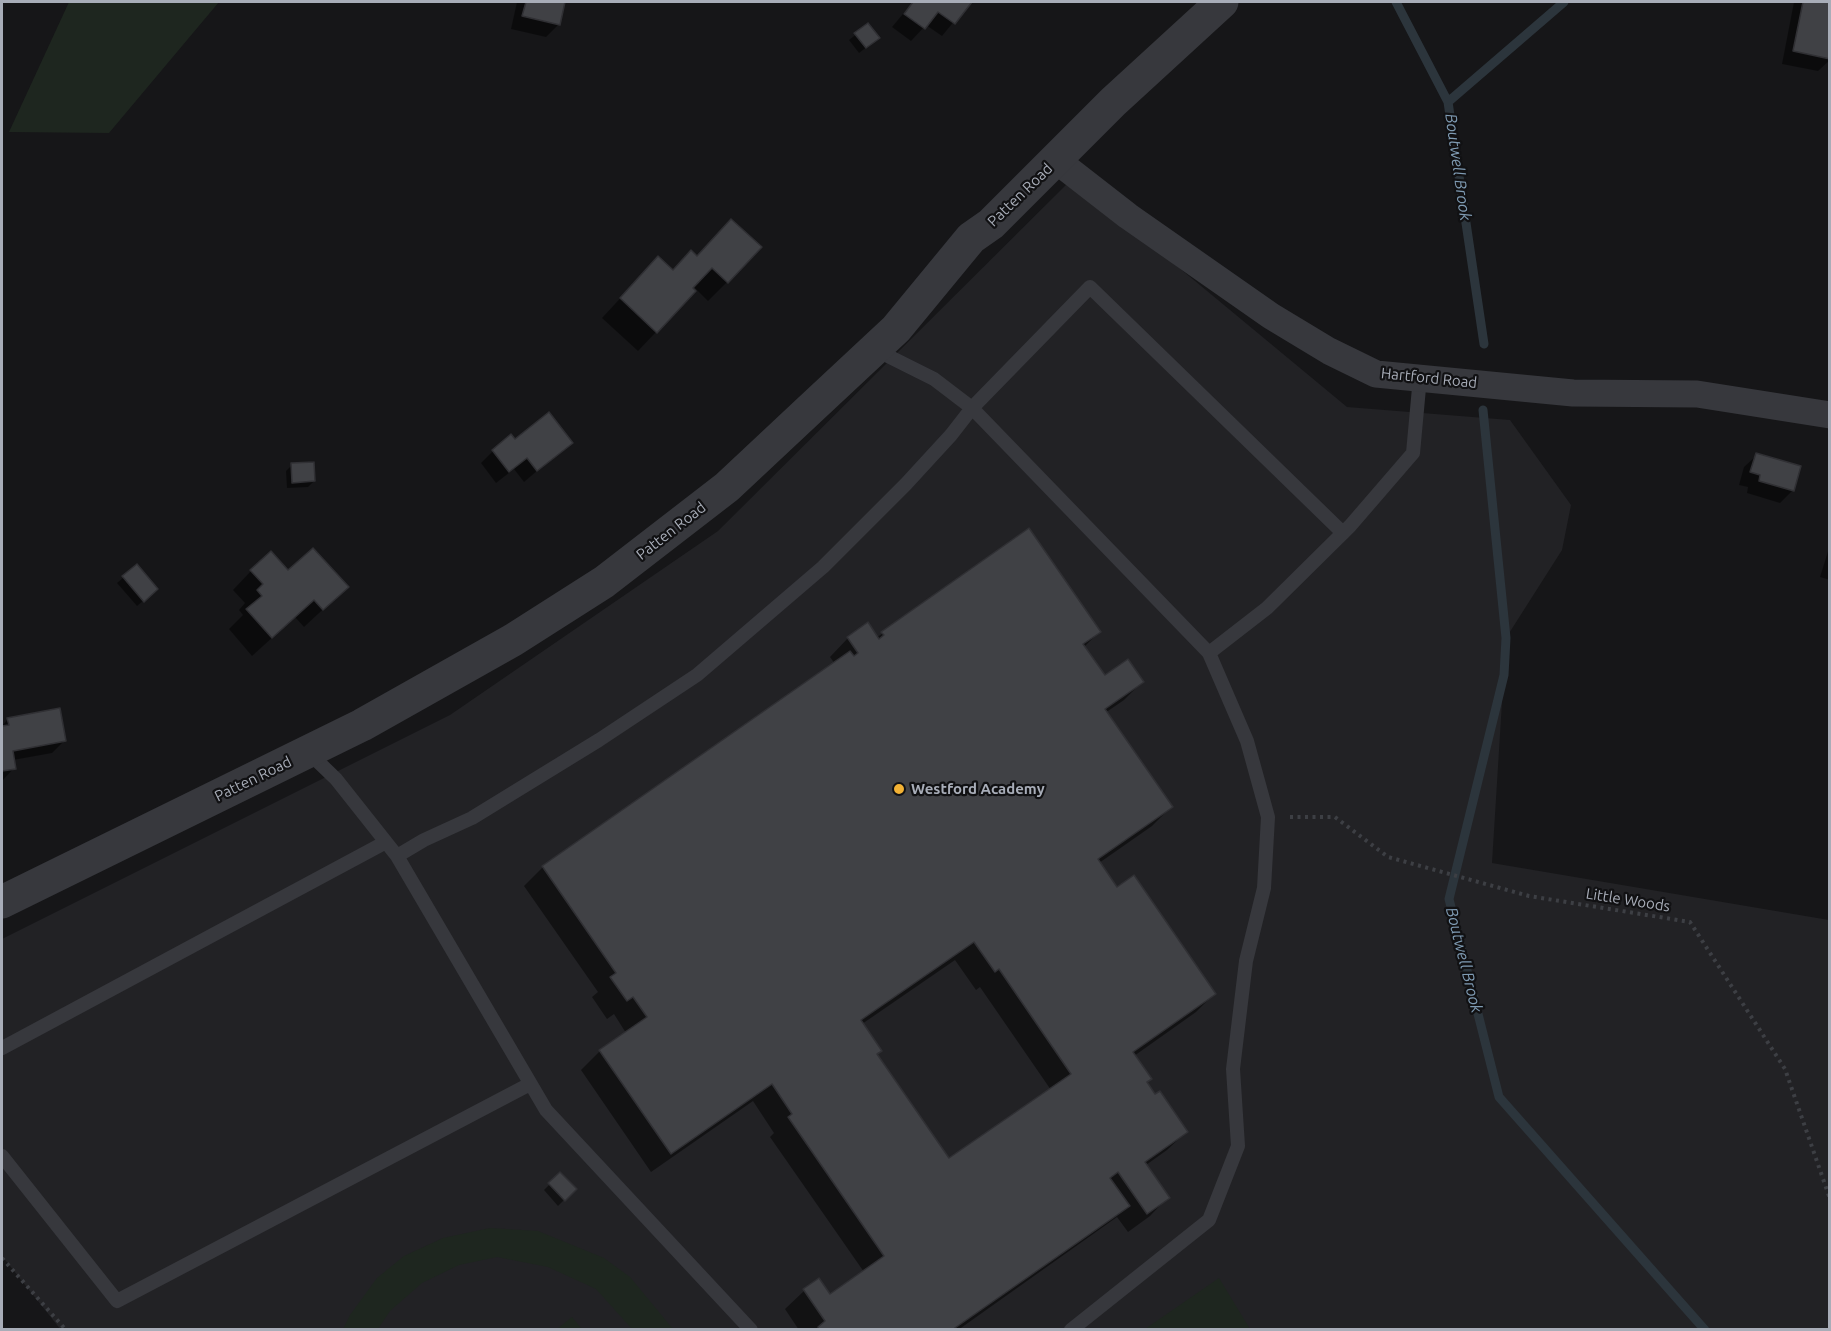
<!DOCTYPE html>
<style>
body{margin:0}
#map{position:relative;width:1831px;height:1331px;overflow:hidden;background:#161618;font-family:Ubuntu,sans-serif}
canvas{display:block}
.frame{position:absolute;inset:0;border:3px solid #a8adb8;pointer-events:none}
</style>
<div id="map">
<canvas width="1831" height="1331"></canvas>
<div class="frame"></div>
</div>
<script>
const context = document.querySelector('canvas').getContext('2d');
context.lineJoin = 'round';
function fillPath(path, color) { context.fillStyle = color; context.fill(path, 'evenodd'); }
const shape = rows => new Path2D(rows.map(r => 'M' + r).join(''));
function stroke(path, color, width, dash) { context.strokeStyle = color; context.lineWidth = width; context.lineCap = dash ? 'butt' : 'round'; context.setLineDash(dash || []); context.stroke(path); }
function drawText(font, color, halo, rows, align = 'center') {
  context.font = font + ' Ubuntu,sans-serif'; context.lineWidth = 4.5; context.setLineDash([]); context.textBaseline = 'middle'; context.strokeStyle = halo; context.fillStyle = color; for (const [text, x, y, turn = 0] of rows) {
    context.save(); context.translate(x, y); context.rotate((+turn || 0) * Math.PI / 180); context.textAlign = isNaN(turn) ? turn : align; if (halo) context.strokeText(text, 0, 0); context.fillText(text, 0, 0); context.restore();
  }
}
fillPath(shape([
 [1072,179,1347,407,1510,420,1571,505,1562,550,1506,638,1492,863,1829,920,1829,1329,61,1330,2,1256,2,939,450,715,718,531]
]), '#222225');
fillPath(shape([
 [69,2,219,2,109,133,9,132],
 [490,1228,538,1231,604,1258,630,1277,673,1329,632,1329,596,1289,548,1267,497,1257,459,1265,422,1283,390,1311,378,1329,343,1329,350,1315,377,1278,404,1256,443,1238],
 [1219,1278,1250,1329,1145,1329],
 [572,1317,582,1329,557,1329]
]), '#1e261f');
fillPath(shape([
 [517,2,564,2,558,25,546,37,511,29],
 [913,2,970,2,942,36,926,25,911,41,892,27],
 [1794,2,1830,2,1830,60,1818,71,1782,64],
 [868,25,872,43,859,53,849,40],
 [731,221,727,282,708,301,693,286,656,332,638,351,602,318,640,277,672,271,696,258],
 [514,442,571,442,524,482,514,469,496,483,481,463,493,451],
 [1757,455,1793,490,1780,503,1747,493,1748,487,1739,485,1744,467],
 [292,465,314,481,308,487,287,488,286,471],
 [1029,530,1099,632,1084,647,1104,677,1142,682,1124,700,1105,713,1171,807,1152,826,1099,863,1117,889,1214,994,1196,1012,1134,1056,1145,1083,1186,1132,1167,1150,1146,1165,1168,1197,1150,1216,1128,1232,1117,1217,958,1330,799,1330,785,1309,804,1291,819,1280,830,1296,864,1272,770,1137,774,1133,753,1101,651,1172,581,1070,600,1051,626,1033,614,1014,607,1019,592,997,598,992,524,886,543,867,835,664,830,657,848,638,876,638],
 [955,960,976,990,980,987,1051,1090,948,1161,876,1055,862,1024],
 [1830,545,1830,580,1820,577],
 [137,566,150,595,137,606,117,583],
 [251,571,288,572,347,587,304,627,295,617,252,656,229,629,243,615,239,610,245,603,233,590],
 [8,719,65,740,52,753,13,760,14,768,2,781,2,726],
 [560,1174,575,1189,558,1206,544,1190]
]), '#0007');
stroke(shape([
 [1396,2,1448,102,1484,344],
 [1448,102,1564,2],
 [1483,410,1506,638,1504,675,1449,899,1499,1097,1705,1330]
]), '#2c353c', 9);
const building = shape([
 [526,2,565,2,560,25,522,16,526,2],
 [913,2,972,2,955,24,938,12,925,29,904,14,913,2],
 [1803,2,1830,2,1830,59,1793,51,1803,2],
 [868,23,880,38,866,48,854,33,868,23],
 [731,219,762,247,728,283,712,268,693,288,696,291,657,333,620,298,658,256,673,270,691,250,697,256,731,219],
 [549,412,573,443,537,471,527,458,509,472,492,450,511,434,515,439,549,412],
 [1756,453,1801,466,1794,491,1759,481,1760,475,1750,472,1756,453],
 [314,462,315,481,292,483,291,463,314,462],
 [1029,528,1101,632,1083,644,1105,675,1128,659,1144,682,1105,709,1173,807,1098,859,1117,887,1134,875,1216,994,1133,1052,1152,1079,1147,1082,1155,1094,1160,1091,1188,1132,1145,1162,1170,1198,1147,1214,1118,1172,1110,1178,1130,1206,952,1330,819,1330,818,1327,825,1321,803,1289,819,1278,830,1294,884,1256,788,1117,792,1114,772,1084,671,1154,599,1050,647,1017,633,997,627,1001,610,977,616,973,542,866,850,651,854,656,858,653,847,637,868,622,879,639,884,635,881,632,1029,528],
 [974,942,995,972,999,969,1071,1074,949,1158,877,1054,882,1051,861,1020,974,942],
 [313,548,349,587,323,610,314,600,272,638,246,609,262,596,257,590,263,584,250,570,271,551,288,570,313,548],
 [137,564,158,589,144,602,122,576,137,564],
 [60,708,66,741,13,751,16,769,2,771,2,726,9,725,7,718,60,708],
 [560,1172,577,1189,565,1201,548,1183,560,1172]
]);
fillPath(building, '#404145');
stroke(building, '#303034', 1.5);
stroke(shape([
 [1290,817,1335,817,1388,857,1529,896,1690,922,1785,1069,1830,1199],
 [2,1258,66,1330]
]), '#3d3f44', 4, [3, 4.5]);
stroke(shape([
 [1209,653,972,408,1090,287,1343,533],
 [308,752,336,779,397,856,424,840,472,818,599,740,697,675,823,567,906,484,951,435,972,408,934,379,876,350],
 [397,856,546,1110,751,1330],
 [2,1048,386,842],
 [2,1156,117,1301,530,1084],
 [1071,1330,1209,1220,1238,1146,1233,1069,1246,961,1264,888,1268,817,1247,741,1209,653,1267,608,1350,526,1413,453,1420,377]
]), '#37383d', 14);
stroke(shape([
 [1056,160,1128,216,1271,316,1329,351,1376,374,1573,393,1697,394,1830,415]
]), '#37383d', 27);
stroke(shape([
 [2,902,362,725,513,640,604,582,727,487,806,413,896,329,971,238,991,224,1113,102,1222,2]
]), '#37383d', 33);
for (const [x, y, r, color] of [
 [899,789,6,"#f2b134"]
]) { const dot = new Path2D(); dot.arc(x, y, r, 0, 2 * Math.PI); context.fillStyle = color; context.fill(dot); stroke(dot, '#111113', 2); }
drawText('15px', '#a8adb8', '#111113', [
 ["Patten Road",1020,195,-44],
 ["Hartford Road",1429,378,6],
 ["Patten Road",671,531,-38],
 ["Patten Road",253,779,-26],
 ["Little Woods",1628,900,9]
]);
drawText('bold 15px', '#a8adb8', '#111113', [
 ["Westford Academy",911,789]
], 'left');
drawText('italic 16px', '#7f9bb3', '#111113', [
 ["Boutwell Brook",1458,167,82],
 ["Boutwell Brook",1464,960,76]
]);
</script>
